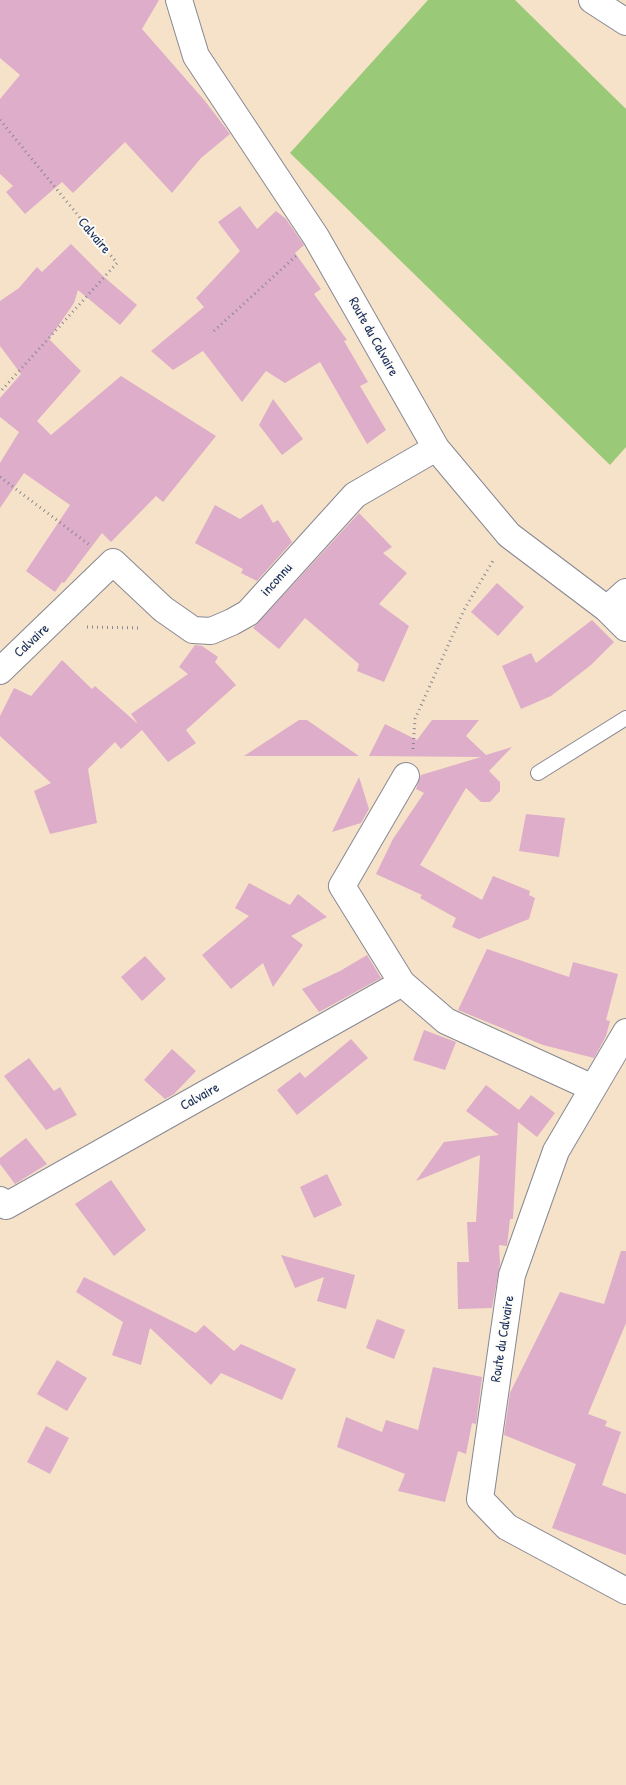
<!DOCTYPE html>
<style>
body{margin:0}
canvas{display:block;background:#f5e2c8}
</style>
<canvas width="626" height="1785"></canvas>
<script>
const context = document.querySelector('canvas').getContext('2d');
context.lineJoin = 'round';
function fillPath(path, color) { context.fillStyle = color; context.fill(path, 'evenodd'); }
const shape = rows => new Path2D(rows.map(r => 'M' + r).join(''));
function stroke(path, color, width, dash) { context.strokeStyle = color; context.lineWidth = width; context.lineCap = dash ? 'butt' : 'round'; context.setLineDash(dash || []); context.stroke(path); }
function drawText(font, color, halo, rows, align = 'center') {
  context.font = font + ' "Patrick Hand",sans-serif'; context.lineWidth = 4; context.setLineDash([]); context.textBaseline = 'middle'; context.strokeStyle = halo; context.fillStyle = color; for (const [text, x, y, turn = 0] of rows) {
    context.save(); context.translate(x, y); context.rotate((+turn || 0) * Math.PI / 180); context.textAlign = isNaN(turn) ? turn : align; if (halo) context.strokeText(text, 0, 0); context.fillText(text, 0, 0); context.restore();
  }
}
fillPath(shape([
 [428,0,515,0,626,109,626,447,610,465,290,153]
]), '#9aca78');
fillPath(shape([
 [0,0,159,0,142,29,205,101,230,134,201,158,172,193,125,142,73,193,62,182,25,214,6,192,13,186,0,174,0,99,20,75,0,58],
 [240,206,257,229,276,211,286,219,304,245,295,253,321,289,314,294,347,340,344,341,368,382,360,386,386,430,367,444,320,362,285,383,266,371,242,402,203,351,173,370,151,351,204,307,196,298,240,251,218,222],
 [71,244,104,277,137,305,120,325,78,290,74,303,49,339,81,371,37,421,51,435,121,376,216,436,163,502,156,496,111,542,102,533,64,583,62,582,55,592,26,571,70,505,24,473,0,508,0,463,19,432,0,417,0,398,21,374,0,346,0,301,19,288,37,267,42,272],
 [273,399,303,439,282,455,259,425],
 [262,504,273,523,278,520,292,542,257,581,241,573,243,569,195,543,215,505,240,519],
 [359,513,392,547,383,553,407,573,379,604,409,626,384,682,357,671,359,664,305,618,279,649,253,628],
 [497,583,524,607,498,636,471,612],
 [592,620,614,642,591,665,551,696,521,709,502,666,531,653,536,663],
 [195,645,202,646,218,657,215,662,236,685,186,730,196,743,168,762,142,730,121,749,115,742,88,769,97,823,50,834,34,791,51,783,0,736,0,716,14,688,31,696,62,660,92,689,95,686,138,724,131,714,188,674,179,667],
 [299,720,307,720,359,756,244,756],
 [432,720,479,720,466,736,486,755,512,747,489,771,500,782,500,791,490,802,481,802,466,788,420,865,482,900,493,876,530,891,529,895,535,898,529,919,479,939,452,927,456,918,420,898,422,895,376,874,393,839,424,793,416,789,421,775,481,757,369,756,385,724,417,740],
 [359,777,369,809,361,823,332,832],
 [526,814,565,818,559,857,519,851],
 [249,883,290,905,298,894,327,917,291,936,303,945,273,987,263,963,231,989,202,955,249,916,235,908],
 [487,949,569,977,573,962,618,974,606,1020,610,1021,606,1036,594,1058,543,1045,458,1010],
 [367,955,381,978,319,1012,302,989,340,971],
 [145,956,166,979,142,1001,121,977],
 [424,1030,456,1042,445,1070,413,1060],
 [351,1039,368,1058,297,1115,277,1090,300,1072,305,1078],
 [172,1049,196,1071,174,1094,165,1099,144,1080],
 [29,1058,54,1091,60,1087,77,1115,46,1130,4,1076],
 [486,1085,519,1110,531,1095,555,1113,537,1137,518,1122,513,1219,510,1219,507,1246,499,1245,500,1264,492,1308,458,1309,457,1262,469,1262,467,1222,476,1222,480,1155,416,1181,444,1142,499,1135,466,1111],
 [26,1138,47,1164,15,1184,0,1164,0,1158],
 [327,1174,342,1205,314,1218,300,1187],
 [111,1180,146,1230,114,1256,75,1204],
 [621,1251,626,1251,626,1323,588,1414,607,1421,605,1426,621,1432,602,1485,626,1494,626,1555,552,1528,576,1464,504,1435,510,1393,560,1292,604,1304],
 [281,1255,355,1275,346,1309,317,1301,324,1277,295,1288],
 [84,1277,196,1333,204,1325,234,1351,241,1344,296,1369,282,1400,221,1373,211,1385,150,1328,141,1365,112,1355,123,1322,76,1292],
 [377,1319,405,1330,394,1359,366,1348],
 [57,1360,87,1378,67,1411,37,1394],
 [433,1367,482,1377,476,1424,472,1423,466,1454,458,1451,445,1502,398,1491,405,1474,337,1447,346,1417,382,1432,386,1420,418,1430],
 [46,1426,69,1438,50,1474,27,1462]
]), '#deadc9');
const service = shape([
 [538,773,626,718]
]);
const minor = shape([
 [179,0,196,56,316,237,436,448,509,535,607,609,626,628],
 [592,0,626,22],
 [607,609,626,592],
 [0,671,113,562,163,609,193,630,211,631,232,622,248,613,355,495,436,448],
 [406,776,342,886,402,983,446,1021,593,1088],
 [626,1032,556,1151,512,1275,480,1499,507,1527,626,1591],
 [0,1200,6,1206,402,983]
]);
stroke(service, '#888893', 16);
stroke(minor, '#888893', 28);
stroke(shape([
 [0,120,117,263,0,392],
 [214,331,296,256],
 [0,477,91,546],
 [87,627,140,628],
 [413,749,415,719,464,610,494,559]
]), '#888893', 3, [1, 4]);
stroke(service, '#fff', 14);
stroke(minor, '#fff', 26);
drawText('14px', '#1b2f5e', '#fdfcf7', [
 ["Calvaire",94,236,50],
 ["Route du Calvaire",373,337,61],
 ["inconnu",277,580,-48],
 ["Calvaire",32,641,-43],
 ["Calvaire",200,1097,-29],
 ["Route du Calvaire",503,1339,-81]
]);
</script>
